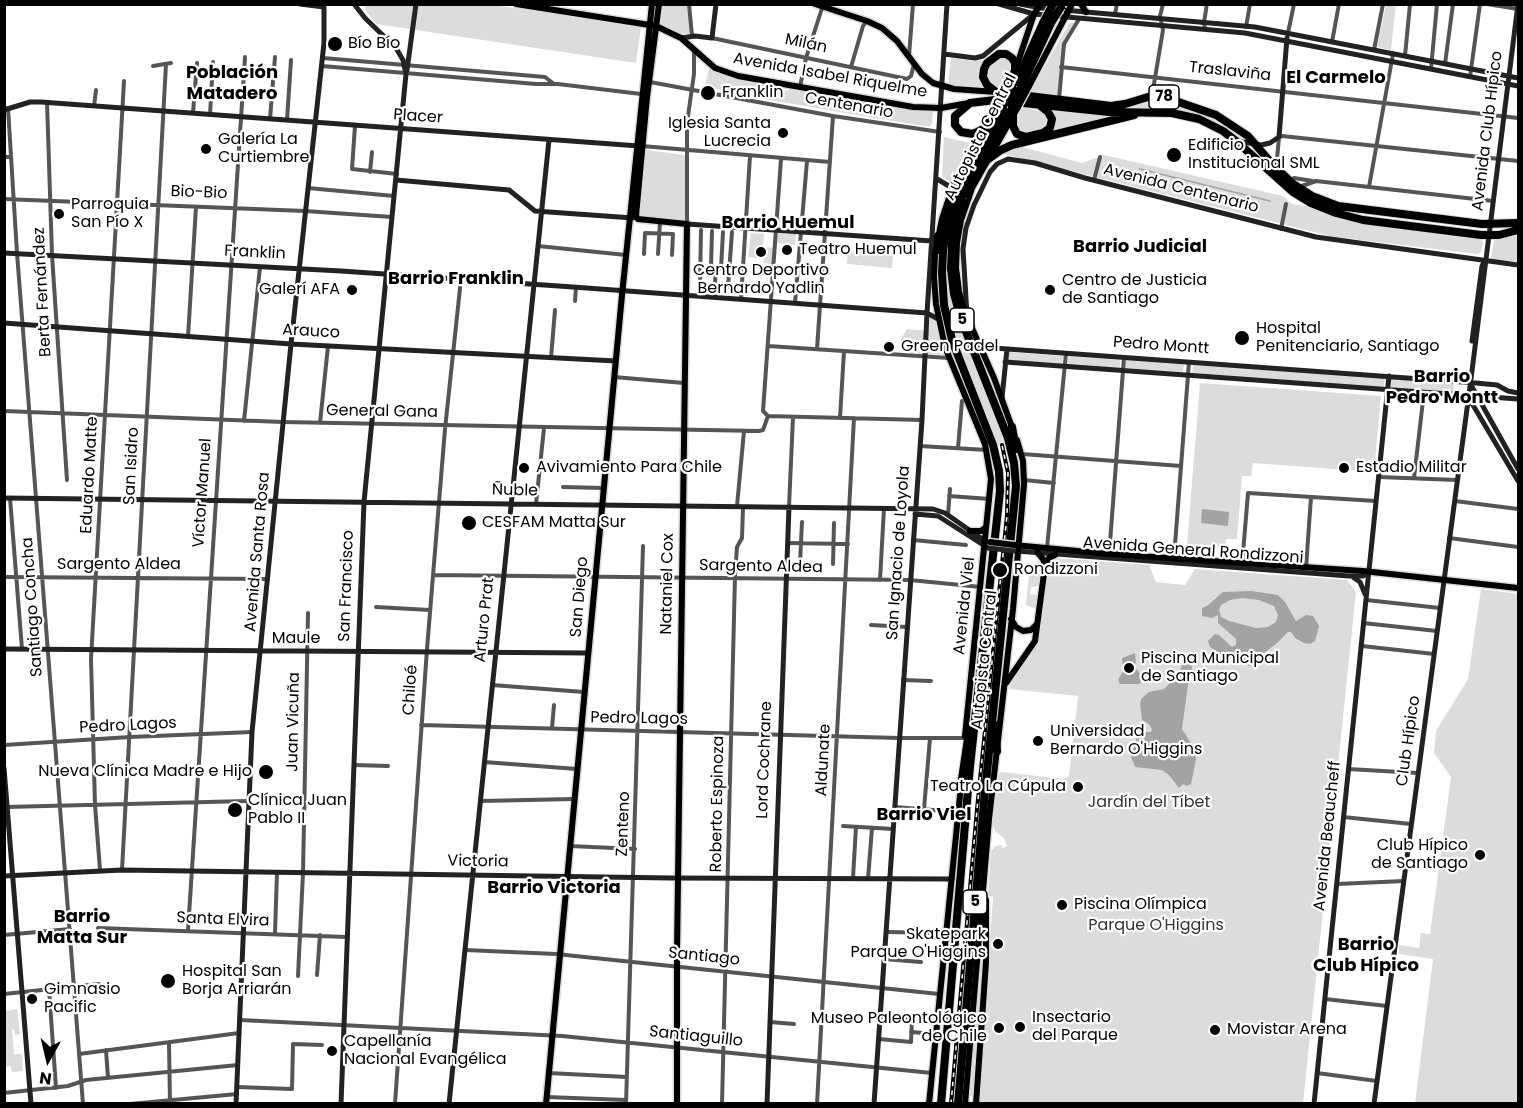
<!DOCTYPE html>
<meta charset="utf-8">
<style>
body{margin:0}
#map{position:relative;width:1523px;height:1108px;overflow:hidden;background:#fff;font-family:Poppins,sans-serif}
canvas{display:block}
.frame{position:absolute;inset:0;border:6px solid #000;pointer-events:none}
.north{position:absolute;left:18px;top:1030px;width:60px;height:60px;-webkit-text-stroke:4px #fff;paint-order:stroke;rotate:188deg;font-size:16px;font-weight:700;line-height:24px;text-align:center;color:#000}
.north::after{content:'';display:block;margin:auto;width:21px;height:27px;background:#000;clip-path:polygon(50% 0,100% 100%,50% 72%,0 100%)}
</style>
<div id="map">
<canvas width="1523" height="1108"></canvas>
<div class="frame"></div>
<div class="north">N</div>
</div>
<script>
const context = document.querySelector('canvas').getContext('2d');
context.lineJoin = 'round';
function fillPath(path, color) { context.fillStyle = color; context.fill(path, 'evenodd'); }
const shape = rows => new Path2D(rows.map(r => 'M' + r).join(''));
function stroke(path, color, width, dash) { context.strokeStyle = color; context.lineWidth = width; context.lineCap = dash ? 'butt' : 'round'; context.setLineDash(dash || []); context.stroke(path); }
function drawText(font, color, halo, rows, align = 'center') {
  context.font = font + ' Poppins,sans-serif'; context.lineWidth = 4.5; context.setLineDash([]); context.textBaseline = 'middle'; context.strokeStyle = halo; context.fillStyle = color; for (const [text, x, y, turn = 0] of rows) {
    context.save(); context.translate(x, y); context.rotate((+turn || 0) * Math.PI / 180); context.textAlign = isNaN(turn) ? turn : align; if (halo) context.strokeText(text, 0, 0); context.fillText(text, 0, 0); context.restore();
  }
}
fillPath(shape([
 [486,4,641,27,636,63,376,24,365,10,365,5],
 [662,5,688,5,690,32,689,34,683,34,660,25],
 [1386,5,1396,5,1391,50,1377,47],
 [1069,23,1074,23,1063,43,1058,96,1031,91],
 [1003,55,1011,63,1011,67,1001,89,990,83,987,73,989,66],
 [951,58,975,61,985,59,979,73,985,88,948,85],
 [710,65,729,77,783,86,784,90,788,91,791,88,874,103,876,107,879,107,881,104,933,111,932,123,930,127,874,118,741,95,705,86],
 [1153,101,1166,101,1183,106,1212,118,1248,139,1238,139,1206,119,1119,110],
 [1023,107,1044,113,1048,118,1046,127,1027,134,1019,132,1016,121],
 [1052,111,1082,113,1115,117,1047,135,1055,118],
 [944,137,970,143,950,183,942,176],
 [1022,145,1026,148,1082,163,1104,155,1283,196,1292,204,1318,208,1355,222,1480,239,1483,242,1482,251,1478,254,1334,237,1000,153],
 [647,150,684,155,686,158,686,219,684,221,642,217,639,215,645,152],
 [779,217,797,218,795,245,777,243],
 [952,219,952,293,1007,443,997,446,955,335,948,308,946,255],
 [751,233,764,234,763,247,773,248,773,265,764,263,764,259,748,257],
 [1518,235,1518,262,1491,259,1494,240],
 [848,252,893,256,892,268,847,264],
 [930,317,937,322,947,355,907,353,901,339,907,329,929,331],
 [1009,352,1063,356,1062,365,1008,361],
 [1068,356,1120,360,1120,368,1067,365],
 [1125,359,1184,363,1183,372,1125,368],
 [1193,365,1194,365,1385,378,1384,388,1192,373],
 [1391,379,1454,384,1453,393,1390,388],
 [1200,383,1381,396,1374,472,1253,463,1251,476,1242,476,1237,539,1226,539,1225,548,1187,545],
 [1056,558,1149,565,1156,582,1185,585,1195,569,1347,580,1356,592,1303,1103,979,1104,993,897,988,896,991,851,996,846,1001,845,1003,848,1007,846,1004,838,995,831,992,822,997,777,1001,772,1064,779,1069,776,1078,696,1009,689,1015,671,1037,641,1050,562],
 [1040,559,1044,562,1040,586,1031,587,1030,594,1038,595,1038,607,1034,608,1026,605,1029,575],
 [1481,589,1518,594,1518,1103,1415,1103,1433,959,1399,954,1399,945,1419,948,1421,933,1430,934,1451,777,1434,753,1436,731,1468,679],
 [980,959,982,959,979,1022,973,1096,968,1096],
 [17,1009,20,1034,15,1035,14,1029,12,1029,14,1054,22,1054,23,1071,12,1072,11,1066,5,1067,4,1022,6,1021,5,1011]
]), '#dcdcdc');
fillPath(shape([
 [1202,509,1229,512,1228,526,1201,523],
 [1251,591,1278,595,1285,602,1296,621,1306,615,1313,616,1319,626,1315,641,1310,644,1304,643,1295,638,1291,632,1288,632,1277,643,1260,656,1255,664,1250,666,1226,658,1210,647,1208,641,1215,634,1219,635,1232,647,1236,645,1236,639,1218,623,1218,615,1212,618,1202,616,1202,608,1207,606,1223,592],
 [1242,598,1259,600,1274,606,1278,615,1276,622,1268,627,1256,628,1229,621,1221,617,1219,609,1221,605,1230,600],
 [1135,653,1136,663,1133,665,1143,677,1140,684,1120,684,1118,680,1123,671,1122,658],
 [1189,654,1193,673,1188,685,1182,729,1194,748,1196,759,1191,784,1187,786,1183,784,1179,788,1169,775,1162,770,1135,767,1131,757,1137,736,1143,732,1151,732,1152,729,1149,724,1142,720,1140,703,1142,698,1149,692,1164,689,1169,684,1181,668,1187,655]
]), '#a3a3a3');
stroke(shape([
 [1140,169,1270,201]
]), '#a3a3a3', 1.5);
const primary = shape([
 [516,4,656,26,681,38,715,68,738,76,913,107,941,108,969,103],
 [659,4,647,97,636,216,638,219,687,224,677,952,677,1104],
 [815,4,867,21,882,28,897,41,922,74,933,83,954,89,996,92],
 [1081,4,1086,12],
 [1006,89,1019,59,1034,14,1041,4],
 [1027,90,1072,4],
 [954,184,996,105],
 [972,188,1018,107],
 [951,192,942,219,935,253,934,277,936,304,945,347,985,444,991,479,965,736],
 [969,197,961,220,957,243,956,268,959,291,964,310,994,378,1013,430],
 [970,531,981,531,986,527],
 [1014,545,1109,554,1363,571,1518,588],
 [1038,553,1043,559,1045,565],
 [1011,619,1016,627,1023,631,1031,630,1037,624],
 [1006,683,1035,641,1045,566,1049,558,1055,555],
 [546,1104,622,295,652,4],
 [929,1104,962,776],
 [965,1104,989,819,1013,609,1024,484,1023,461,1017,440],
 [976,1104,986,962,986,900]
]);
const highway = shape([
 [1015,70,1015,63,1012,58,1006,54,999,54,987,63,984,69,983,77,987,85,996,92,1111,106,1125,104,1148,97,1164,97,1216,115,1248,136,1274,166,1293,184,1312,196,1338,206,1482,224,1518,223],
 [1021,88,1051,23],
 [1013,89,1044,21],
 [1013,115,1013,126,1017,134,1026,137,1043,133,1050,128,1052,119,1048,112,1038,104],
 [983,129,973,134,961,132,955,125,955,116,970,103,995,100,1109,112,1172,113,1199,119,1223,131,1236,141,1293,192,1311,203,1336,213,1363,220,1481,235,1499,235,1518,230],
 [987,160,1001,150,1012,145,1134,115],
 [959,187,1003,106],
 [967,187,1012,106],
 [938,250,938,236],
 [1012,427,1016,449],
 [995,725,997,751],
 [962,779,970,725],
 [941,1104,970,766,1000,491,999,471,993,445,952,340,944,305,942,273,943,251,947,223,956,195],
 [958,1104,984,802,1016,486,1014,463,1008,438,961,319,954,294,951,269,952,245,955,222,962,197]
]);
stroke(primary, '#dbdbdb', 9);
stroke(highway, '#dbdbdb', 10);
stroke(shape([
 [689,4,692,36],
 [1487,4,1518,9],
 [1115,14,1117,4],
 [1246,27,1250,4],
 [1205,29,1204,22,1207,4],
 [1288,33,1294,4],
 [712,38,907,79,911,76,914,64],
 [1332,42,1339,4],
 [1374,50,1383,4],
 [909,56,913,4],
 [1405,56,1410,4],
 [323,58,545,77,554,84],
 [1445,64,1453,4],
 [153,66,171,63],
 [322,66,536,84,558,84,641,94],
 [851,67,863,26,867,21],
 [1061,67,1518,118],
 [1431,69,1437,4],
 [1470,77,1480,4],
 [650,82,833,116,940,132],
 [800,87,806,58,823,5],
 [1152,96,1163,30,1160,16,1163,4],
 [1059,99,1064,44,1079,19],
 [47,102,52,255,67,480],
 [94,106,96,90],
 [8,108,17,253,83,1104],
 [193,113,197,63],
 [210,115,213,62],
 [270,119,275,57],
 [287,120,291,60],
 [355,126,352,169,397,174],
 [642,146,830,162],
 [4,157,11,157],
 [1277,159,1279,137,1282,136,1518,161],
 [370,172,372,152],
 [1294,178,1313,181],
 [1094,180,1100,157],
 [1299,187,1316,181,1493,201],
 [1369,187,1393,54],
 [308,188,394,196],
 [4,199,305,211,392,217],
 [687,224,687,123,694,74,694,51],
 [1281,229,1286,204],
 [538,246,626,255],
 [644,254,645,233,673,234,672,255],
 [658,254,660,222],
 [711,268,712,231],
 [721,269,723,232],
 [700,285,701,230],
 [728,287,732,232],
 [714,297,716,268],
 [741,299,750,156],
 [575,301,576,287],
 [795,303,807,161],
 [188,337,196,207],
 [768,346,949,358],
 [817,349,833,116],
 [551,358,555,310],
 [614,377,684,383],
 [4,411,283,422,759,431,763,430,768,416],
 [768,416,763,411,781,159],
 [768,416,922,420],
 [840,418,844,351],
 [244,421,260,267],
 [320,423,328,346],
 [920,446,987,450],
 [958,448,962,401],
 [1022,454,1181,466],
 [1379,477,1457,480],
 [1414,478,1424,392],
 [1024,480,1054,483],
 [563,487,603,488],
 [949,496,990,499],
 [10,498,22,649],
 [1455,501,1518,509],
 [536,504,544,428],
 [737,506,744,431],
 [789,507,793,417],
 [948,515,950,489],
 [1449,538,1518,547],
 [913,540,966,545],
 [788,543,848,544],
 [1047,548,1066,353],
 [1109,556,1124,357],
 [1174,558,1189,362],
 [800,563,802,522],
 [833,564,834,523],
 [1242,565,1248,493,1376,501],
 [1306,568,1311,497],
 [433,575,910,580,981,587],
 [4,577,268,579],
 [880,580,884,508],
 [1366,600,1440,608],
 [376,607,430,610],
 [1363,623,1437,631],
 [871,625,907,627],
 [1362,646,1434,654],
 [903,680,931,681],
 [492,685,584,692],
 [421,725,899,738,965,738],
 [552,728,554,705],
 [4,745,130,737,252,732],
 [484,762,577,769],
 [354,765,388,766],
 [1348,769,1418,773],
 [480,801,574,799],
 [6,807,248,801],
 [895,807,958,812],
 [924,809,930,738],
 [1343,817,1411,824],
 [843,826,893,829],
 [570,846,635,849],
 [100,870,95,805,91,659,124,81],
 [122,870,166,64],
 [853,878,856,827],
 [868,879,872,828],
 [1337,884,1404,881],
 [98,928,347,937],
 [188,930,245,57],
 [886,932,946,933],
 [275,933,277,873],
 [4,935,70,929],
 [465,950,556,954,939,994],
 [884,959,921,962],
 [317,975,320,935],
 [298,976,303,873,308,613],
 [49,989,56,1088],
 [4,994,99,984],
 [1325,999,1387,1006],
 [240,1020,562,1036,932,1073],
 [770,1022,794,1024],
 [911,1032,935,1034],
 [879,1039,911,1042,912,1019,880,1016],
 [169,1042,170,1104],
 [106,1050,108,1078],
 [79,1054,239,1033],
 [548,1073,627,1077],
 [1317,1073,1377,1081],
 [237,1087,292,1089,293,1044,322,1045],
 [4,1093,68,1086,86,1080,238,1065],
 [547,1097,626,1100],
 [130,1104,237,1094],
 [395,1104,427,649,445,429,461,279],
 [626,1104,643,546],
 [722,1104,735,576,737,547,742,538,743,507],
 [817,1104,854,418]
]), '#555', 4);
stroke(shape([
 [300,4,324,7],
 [999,4,1034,14,1245,33,1518,86],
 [1020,4,1041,8,1255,27,1518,78],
 [681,38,695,36,712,38,716,4],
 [944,54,975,58,983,56,1034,14],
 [407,70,416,4],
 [4,110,30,102,41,102,639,146],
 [1237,141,1261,145,1270,143,1279,137,1287,38],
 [937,179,954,189],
 [396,180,509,190,535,211,633,218],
 [687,224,932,241],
 [4,253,341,271,573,287,927,313,938,319],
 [967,315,963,249,966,228,974,205,990,172,997,164,1008,159,1035,163,1085,178,1316,237,1518,265],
 [4,323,291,344,616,361],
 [1472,341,1482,266,1484,262],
 [980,347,1476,383,1497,385,1508,391,1518,393],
 [1005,362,1518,399],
 [1471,385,1518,469],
 [1467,395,1518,481],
 [1002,398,1007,349],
 [4,498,933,509,945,513,985,541],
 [915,514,938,516,988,548],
 [1016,551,1349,576,1363,576,1368,572],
 [1354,578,1360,582,1365,594],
 [4,649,588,653],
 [4,768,31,1104],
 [4,876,122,870,671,878,952,879],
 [236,1104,252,732,291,344,324,43,324,4],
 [341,1104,364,502,406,74,403,60,396,48,365,18,354,4],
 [449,1104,549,140],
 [767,1104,789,507],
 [874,1104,922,420,927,313,947,4],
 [1314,1104,1389,376],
 [1374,1104,1471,379,1518,4]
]), '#222', 5);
stroke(primary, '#000', 6);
stroke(highway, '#000', 8);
const rail = shape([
 [951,1104,977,809,1007,515,1008,473,1002,445]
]);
stroke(rail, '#000', 4);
stroke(rail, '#fff', 1.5, [4.5]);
const primaryBridge = shape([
 [996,105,1006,89],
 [1018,107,1027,90],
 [951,192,954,184],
 [969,197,972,188],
 [990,542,1014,545]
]);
const highwayBridge = shape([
 [1044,21,1053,4],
 [1051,23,1061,7],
 [1003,106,1013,89],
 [1012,106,1021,88],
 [956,195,959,187],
 [962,197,967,187]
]);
stroke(primaryBridge, '#dbdbdb', 9, []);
stroke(highwayBridge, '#dbdbdb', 10, []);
stroke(shape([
 [989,548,1014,551]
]), '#222', 5);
stroke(primaryBridge, '#000', 6);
stroke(highwayBridge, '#000', 8);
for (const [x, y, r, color] of [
 [335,44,8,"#000"],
 [708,93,8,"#000"],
 [783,133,6,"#000"],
 [206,149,6,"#000"],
 [1174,155,8,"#000"],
 [59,214,6,"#000"],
 [787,250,6,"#000"],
 [761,252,6,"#000"],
 [352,290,6,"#000"],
 [1050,290,6,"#000"],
 [1242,338,8,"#000"],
 [889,347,6,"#000"],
 [524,468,6,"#000"],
 [1344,468,6,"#000"],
 [469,523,8,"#000"],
 [1000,570,8,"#000"],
 [1129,668,6,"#000"],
 [1038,741,6,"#000"],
 [266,772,8,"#000"],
 [1078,787,6,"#000"],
 [235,810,8,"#000"],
 [1480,855,6,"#000"],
 [1062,905,6,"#000"],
 [998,944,6,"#000"],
 [168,981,8,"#000"],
 [32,999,6,"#000"],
 [1020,1027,6,"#000"],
 [999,1028,6,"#000"],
 [1215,1030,6,"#000"],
 [332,1051,6,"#000"]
]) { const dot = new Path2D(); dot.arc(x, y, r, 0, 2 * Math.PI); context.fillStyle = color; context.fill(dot); stroke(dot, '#fff', 2); }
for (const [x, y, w] of [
 [1164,97,30],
 [962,320,24],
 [975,902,24]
]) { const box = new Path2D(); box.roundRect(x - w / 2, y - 12, w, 24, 4.5); context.fillStyle = '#fff'; context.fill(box); stroke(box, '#000', 1.5); }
drawText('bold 15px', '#000', null, [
 ["78",1164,97],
 ["5",962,320],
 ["5",975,902]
]);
drawText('16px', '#000', '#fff', [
 ["Bío Bío",348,44],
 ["Franklin",722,93],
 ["Iglesia Santa",771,124,"right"],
 ["Lucrecia",771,142,"right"],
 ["Galería La",218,140],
 ["Curtiembre",218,158],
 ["Edificio",1188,146],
 ["Institucional SML",1188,164],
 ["Parroquia",71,205],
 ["San Pío X",71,223],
 ["Teatro Huemul",799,250],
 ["Centro Deportivo",761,271,"center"],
 ["Bernardo Yadlin",761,289,"center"],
 ["Centro de Justicia",1062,281],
 ["de Santiago",1062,299],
 ["Galerí AFA",340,290,"right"],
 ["Hospital",1256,329],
 ["Penitenciario, Santiago",1256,347],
 ["Green Padel",901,347],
 ["Avivamiento Para Chile",536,468],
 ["Estadio Militar",1356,468],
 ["CESFAM Matta Sur",482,523],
 ["Rondizzoni",1014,570],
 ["Piscina Municipal",1141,659],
 ["de Santiago",1141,677],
 ["Universidad",1050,732],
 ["Bernardo O'Higgins",1050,750],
 ["Nueva Clínica Madre e Hijo",252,772,"right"],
 ["Teatro La Cúpula",1066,787,"right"],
 ["Clínica Juan",248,801],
 ["Pablo II",248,819],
 ["Club Hípico",1468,846,"right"],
 ["de Santiago",1468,864,"right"],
 ["Piscina Olímpica",1074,905],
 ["Skatepark",986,935,"right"],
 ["Parque O'Higgins",986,953,"right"],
 ["Hospital San",182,972],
 ["Borja Arriarán",182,990],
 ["Gimnasio",44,990],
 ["Pacific",44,1008],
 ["Insectario",1032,1018],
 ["del Parque",1032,1036],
 ["Museo Paleontológico",987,1019,"right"],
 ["de Chile",987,1037,"right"],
 ["Movistar Arena",1227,1030],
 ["Capellanía",344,1042],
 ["Nacional Evangélica",344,1060]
], 'left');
drawText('16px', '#000', '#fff', [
 ["Milán",806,44,12],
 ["Traslaviña",1230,72,6],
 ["Avenida Isabel Riquelme",830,76,10],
 ["Centenario",849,106,10],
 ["Placer",418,117,4],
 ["Avenida Club Hípico",1488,131,-83],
 ["Autopista Central",981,137,-63],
 ["Avenida Centenario",1181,189,14],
 ["Bio-Bio",199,193,2],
 ["Franklin",255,253,3],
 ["Berta Fernández",43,292,-93],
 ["Arauco",311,332,3],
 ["Pedro Montt",1161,346,4],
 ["General Gana",382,412,1],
 ["San Isidro",132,466,-87],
 ["Eduardo Matte",90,475,-87],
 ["Ñuble",515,491,1],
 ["Víctor Manuel",203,493,-86],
 ["Avenida General Rondizzoni",1193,551,4],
 ["Avenida Santa Rosa",258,552,-85],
 ["San Ignacio de Loyola",899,553,-86],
 ["Sargento Aldea",119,565],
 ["Sargento Aldea",761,567,1],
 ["Nataniel Cox",668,584,-89],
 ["San Francisco",347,586,-88],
 ["San Diego",580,597,-85],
 ["Avenida Viel",965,606,-84],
 ["Santiago Concha",33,607,-94],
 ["Arturo Prat",485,620,-84],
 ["Maule",296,639],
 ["Autopista Central",985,660,-84],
 ["Chiloé",411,690,-86],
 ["Pedro Lagos",639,719,1],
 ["Juan Vicuña",294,722,-89],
 ["Pedro Lagos",128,726,-3],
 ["Club Hípico",1409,741,-82],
 ["Lord Cochrane",765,760,-88],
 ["Aldunate",824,760,-87],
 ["Roberto Espinoza",718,804,-89],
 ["Zenteno",624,824,-88],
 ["Avenida Beaucheff",1328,836,-84],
 ["Victoria",478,862,1],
 ["Santa Elvira",223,920,2],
 ["Santiago",704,957,6],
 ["Santiaguillo",696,1037,6]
]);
drawText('16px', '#333', '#fff', [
 ["Jardín del Tíbet",1149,803],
 ["Parque O'Higgins",1156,926]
]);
drawText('bold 18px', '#000', '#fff', [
 ["Población",232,73],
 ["Matadero",232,94],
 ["El Carmelo",1336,78],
 ["Barrio Huemul",788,223],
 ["Barrio Judicial",1140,247],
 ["Barrio Franklin",456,279],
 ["Barrio",1442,377],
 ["Pedro Montt",1442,398],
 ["Barrio Viel",924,815],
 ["Barrio Victoria",554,888],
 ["Barrio",82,917],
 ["Matta Sur",82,938],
 ["Barrio",1366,945],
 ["Club Hípico",1366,966]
]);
</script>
